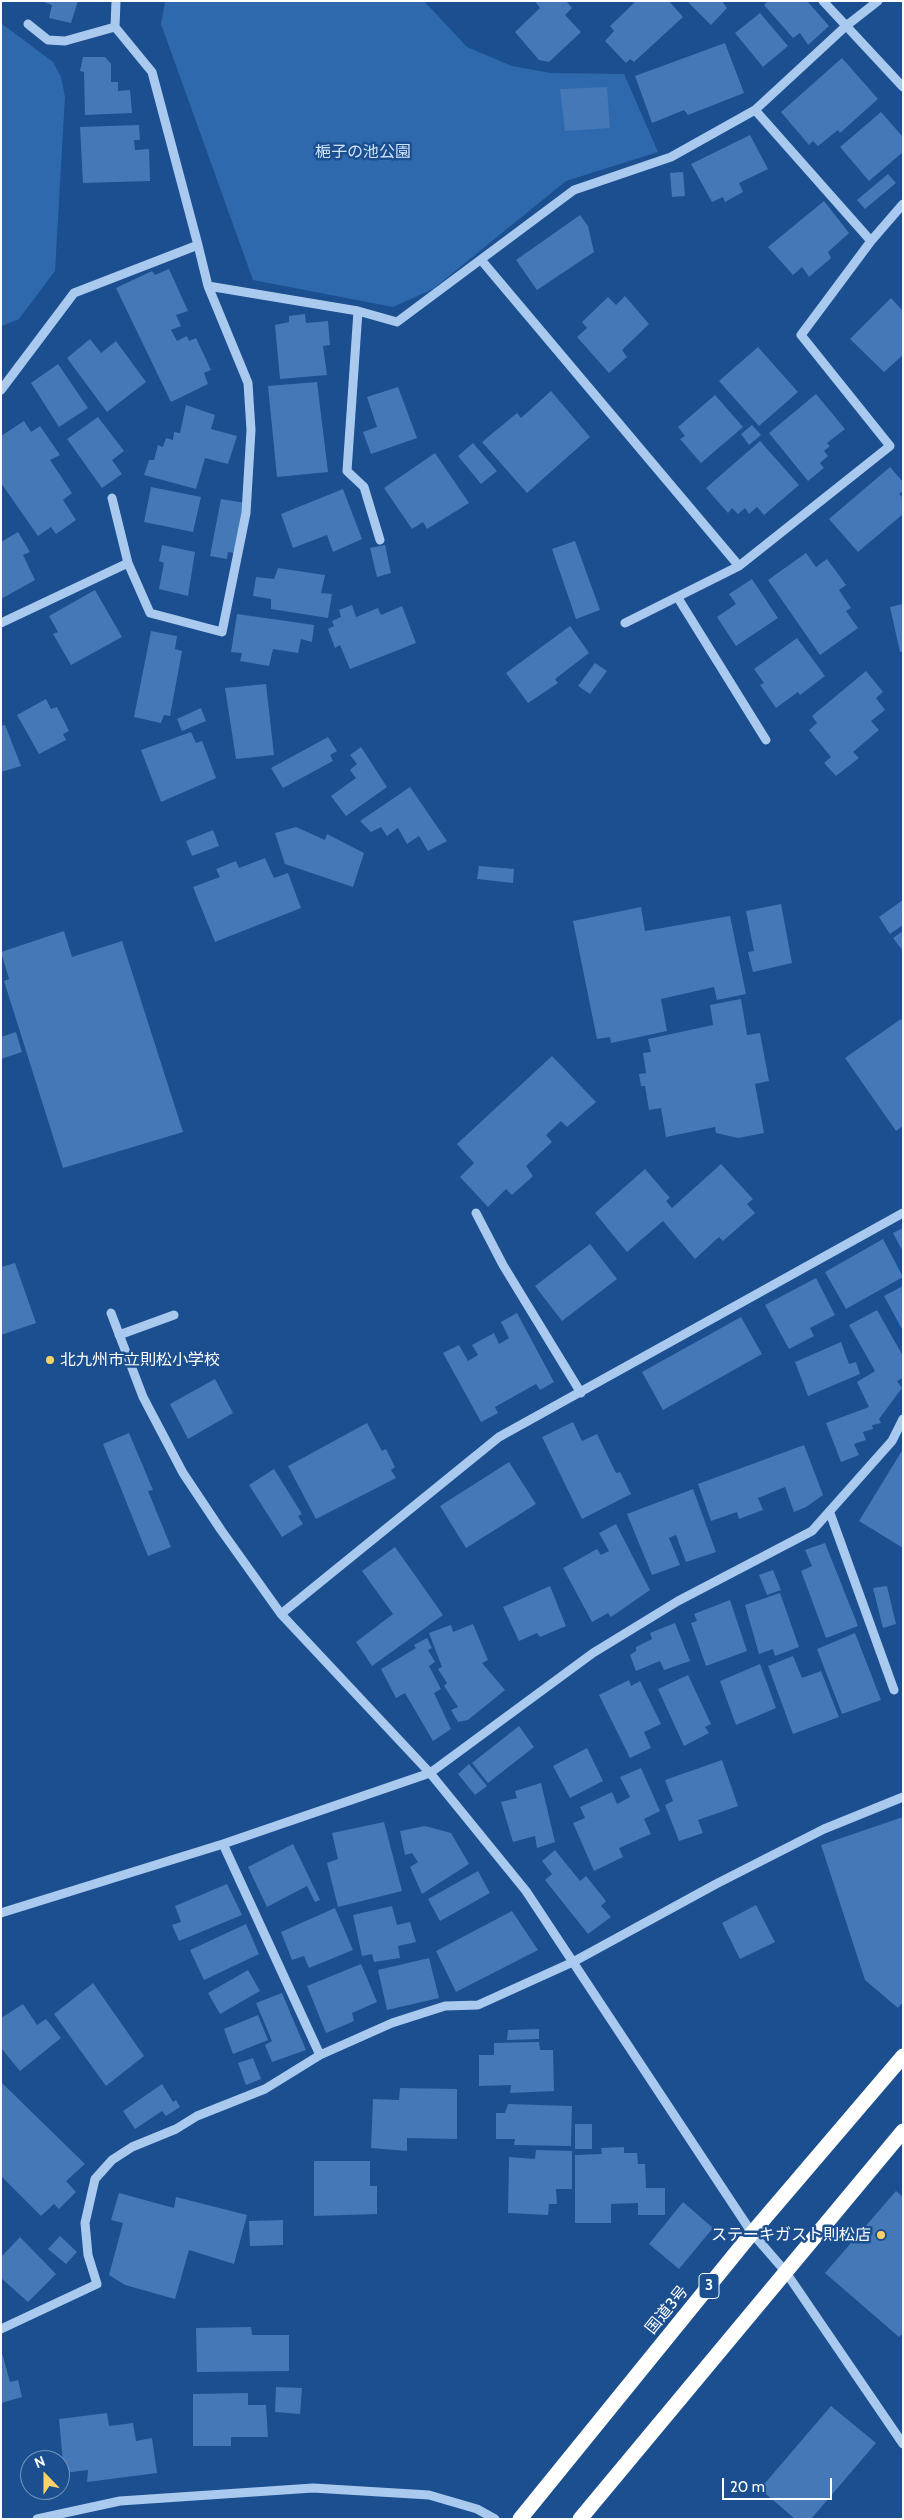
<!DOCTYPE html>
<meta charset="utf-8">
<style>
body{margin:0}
#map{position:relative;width:904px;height:2520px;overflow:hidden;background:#1b4f8f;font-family:Cabin,sans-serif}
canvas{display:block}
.frame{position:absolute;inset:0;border:2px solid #fff;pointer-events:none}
.north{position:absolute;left:20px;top:2450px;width:50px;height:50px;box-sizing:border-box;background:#1b4f8f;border:1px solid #7695bc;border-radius:50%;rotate:338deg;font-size:14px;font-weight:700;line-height:20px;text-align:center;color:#fff}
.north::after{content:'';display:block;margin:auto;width:18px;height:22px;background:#ffd166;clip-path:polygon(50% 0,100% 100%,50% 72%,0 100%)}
.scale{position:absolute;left:722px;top:2478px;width:110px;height:22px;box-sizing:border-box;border:2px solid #fff;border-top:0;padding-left:6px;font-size:15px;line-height:18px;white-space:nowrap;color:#fff;-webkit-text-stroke:4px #1b4f8f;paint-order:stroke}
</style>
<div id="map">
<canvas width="904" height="2520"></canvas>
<div class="frame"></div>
<div class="north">N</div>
<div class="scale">20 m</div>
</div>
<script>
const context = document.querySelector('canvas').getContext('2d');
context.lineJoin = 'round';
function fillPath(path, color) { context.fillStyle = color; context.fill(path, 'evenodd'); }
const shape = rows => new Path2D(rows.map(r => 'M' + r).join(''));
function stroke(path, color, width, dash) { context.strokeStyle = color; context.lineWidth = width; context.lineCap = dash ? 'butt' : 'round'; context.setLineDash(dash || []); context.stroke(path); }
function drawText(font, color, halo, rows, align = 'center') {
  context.font = font + ' Cabin,"Noto Sans JP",sans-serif'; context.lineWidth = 5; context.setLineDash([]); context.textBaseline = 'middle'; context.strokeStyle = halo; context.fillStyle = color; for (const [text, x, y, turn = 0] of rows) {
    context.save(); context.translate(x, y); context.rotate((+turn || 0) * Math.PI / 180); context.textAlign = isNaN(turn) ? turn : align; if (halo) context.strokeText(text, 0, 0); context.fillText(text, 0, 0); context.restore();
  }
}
fillPath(shape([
 [165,1,424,1,467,47,512,66,551,73,624,74,658,152,566,181,433,289,393,307,253,280,161,24],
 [1,23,53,62,61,77,65,97,55,271,19,319,2,326]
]), '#2e69ad');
fillPath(shape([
 [41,1,78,1,71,23,49,18,52,5],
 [535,1,566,1,572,8,565,15,581,32,549,62,539,60,515,32,540,8],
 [636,1,669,1,683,17,634,62,630,59,626,63,605,41,614,31,610,26],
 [687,1,722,1,727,8,711,25],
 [768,1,807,1,829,26,808,45,800,33,793,38,764,5],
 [760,13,788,46,763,67,735,33],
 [725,43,744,93,688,115,684,110,652,123,635,76],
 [83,57,105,57,111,64,111,82,118,82,118,91,130,90,132,113,85,115,84,72,80,71],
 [842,58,878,99,840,133,838,130,818,146,813,141,809,145,781,112],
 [607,87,610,128,565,131,560,89],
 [881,112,903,137,903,152,869,181,840,147],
 [139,125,140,140,134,140,135,150,149,149,150,181,83,183,80,127],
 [750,135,768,169,739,183,743,192,725,202,723,197,712,202,691,164],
 [683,172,685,196,672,197,670,173],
 [888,174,896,183,865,209,857,200],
 [824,201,849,233,828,252,831,258,809,277,802,267,793,275,768,247],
 [580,215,588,226,594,252,537,290,516,260],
 [169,269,188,311,176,315,181,326,171,330,177,341,187,336,189,341,196,338,211,370,204,373,208,384,171,402,116,288,152,271,155,275],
 [625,296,649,324,622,350,627,357,609,373,577,337,587,328,582,322,608,297,616,305],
 [891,298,903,311,903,355,884,372,850,339],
 [305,314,306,323,328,321,330,345,323,346,327,375,280,379,275,325,289,322,289,316],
 [90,339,101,353,116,341,146,382,107,412,67,358],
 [758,347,798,392,759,426,719,381],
 [58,364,88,408,59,427,31,383],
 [317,382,328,472,277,477,268,386],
 [398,387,417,438,371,454,363,432,377,427,367,397],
 [551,391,590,437,527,493,482,442,517,413,521,418],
 [816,394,845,429,827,443,830,446,824,451,828,456,820,463,824,468,808,481,769,433],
 [715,395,743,427,701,463,680,439,685,436,678,427],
 [186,405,215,415,211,429,237,436,228,464,205,458,196,489,144,475,149,460,154,460,158,445,163,447,166,438,173,440,174,432,180,433],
 [98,417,124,451,112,460,122,474,102,488,67,439],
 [24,421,31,432,40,426,60,455,50,460,72,493,63,500,76,520,56,534,51,527,38,536,1,483,1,436],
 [752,425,761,435,749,445,741,434],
 [760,441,799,485,764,515,757,507,749,514,745,508,738,514,732,508,728,513,706,488],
 [473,443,497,471,481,484,458,456],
 [435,453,469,503,427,529,423,522,412,529,384,488],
 [890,467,903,482,903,491,899,494,903,498,903,514,858,552,829,519],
 [151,487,201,497,193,532,144,522],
 [343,489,362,539,333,552,327,535,293,548,281,514],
 [221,499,245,503,235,553,228,552,227,559,210,556],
 [18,532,30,552,23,555,35,580,1,599,1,542],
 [575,541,600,610,576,619,552,549],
 [162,545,195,552,188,596,159,589,164,563,159,561],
 [385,545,391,573,377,577,370,548],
 [806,553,816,567,827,559,846,585,839,590,851,608,846,611,858,628,820,655,768,580],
 [278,568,325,575,321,593,332,594,328,618,271,609,271,599,253,596,256,577,274,579],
 [752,579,778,618,736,646,717,617,736,604,729,594],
 [95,590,122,637,71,665,53,634,58,632,49,616],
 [903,604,903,652,900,652,890,607],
 [352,605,356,617,378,608,381,615,402,606,416,643,350,669,340,645,335,648,328,629,334,626,332,621,341,617,339,610],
 [237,614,314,625,312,642,301,639,298,653,273,649,269,666,240,661,242,653,231,652],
 [570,626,589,653,555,679,558,683,528,703,506,673],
 [151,631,177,636,175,649,182,651,170,716,164,715,161,723,134,717],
 [797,638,825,676,800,695,798,692,776,708,760,685,764,683,754,669],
 [595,663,607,671,590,694,578,686],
 [866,671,883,692,876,698,885,710,871,721,879,730,853,752,859,758,836,776,824,763,831,757,809,730,817,723,812,716],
 [266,684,274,755,236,759,225,688],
 [46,699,51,709,57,707,69,731,63,734,66,740,39,754,17,715],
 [201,708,206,721,182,731,177,719],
 [5,725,21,766,1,772,1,726],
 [191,732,196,743,202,741,216,778,161,802,141,750],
 [328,737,337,751,330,755,333,761,283,788,271,768],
 [361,747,387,787,346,816,331,796,356,778,350,770,357,764,350,755],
 [410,787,447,841,428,851,419,836,407,844,398,828,387,836,381,827,371,832,360,821],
 [296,827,325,840,327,834,364,853,353,887,285,864,275,833],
 [213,830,219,846,192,856,186,841],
 [265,858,274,878,288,873,301,908,215,942,193,887,220,877,216,869,236,861,239,868],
 [479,866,514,869,513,883,477,879],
 [903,900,903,925,890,934,879,917],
 [781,904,792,963,753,972,748,952,754,951,746,911],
 [641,907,645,931,730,916,746,994,717,1000,714,987,661,999,667,1031,611,1043,610,1037,597,1039,573,921],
 [64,931,72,957,122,941,183,1132,63,1168,4,981,9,979,1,952],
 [903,931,903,951,893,938],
 [741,999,747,1035,760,1033,769,1081,755,1084,764,1133,738,1138,716,1133,715,1127,666,1137,661,1108,649,1110,645,1086,641,1086,639,1074,646,1073,643,1053,651,1052,648,1039,713,1025,710,1005],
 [901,1019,903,1022,903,1126,896,1131,845,1058],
 [16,1032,22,1052,1,1059,1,1037],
 [552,1056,596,1102,567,1127,561,1121,546,1135,552,1142,526,1166,533,1176,512,1195,506,1189,488,1207,460,1177,474,1163,457,1144],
 [721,1164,753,1199,747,1204,755,1213,723,1241,719,1237,695,1259,663,1221,627,1252,595,1213,645,1169,670,1198,666,1201,672,1208],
 [903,1228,903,1252,893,1233],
 [883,1239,903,1277,846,1309,825,1272],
 [590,1244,617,1279,562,1321,535,1286],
 [15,1263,36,1323,1,1335,1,1267],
 [816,1278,835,1315,810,1328,814,1336,789,1349,765,1305],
 [903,1286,903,1331,884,1296],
 [877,1310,903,1356,903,1378,897,1381,902,1388,879,1419,881,1423,872,1425,873,1429,863,1432,866,1440,854,1444,859,1455,841,1462,826,1423,869,1407,857,1382,875,1371,849,1325],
 [517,1313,554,1382,540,1390,536,1384,495,1407,498,1413,481,1422,443,1353,459,1345,468,1361,478,1355,472,1345,494,1333,499,1344,509,1338,501,1322],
 [741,1317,762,1354,663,1410,642,1372],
 [841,1342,849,1364,856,1362,860,1374,808,1396,795,1362],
 [215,1379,233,1413,188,1439,170,1404],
 [573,1422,582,1441,597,1434,616,1473,620,1472,631,1494,582,1519,542,1437],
 [367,1423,382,1451,386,1449,395,1467,391,1470,396,1478,316,1519,288,1466],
 [129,1433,153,1490,148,1491,171,1547,148,1556,103,1444],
 [804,1445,823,1495,806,1507,794,1512,785,1487,758,1498,763,1510,739,1519,737,1512,711,1521,698,1484],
 [903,1449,903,1548,859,1521],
 [509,1462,536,1504,466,1548,440,1506],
 [274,1469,302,1514,298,1516,303,1524,282,1537,249,1485],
 [693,1489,716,1552,686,1562,676,1535,669,1538,680,1565,652,1575,627,1514],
 [616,1524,650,1590,611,1617,608,1613,592,1622,563,1568,597,1549,601,1555,609,1551,599,1533],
 [825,1543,858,1626,826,1638,801,1571,812,1566,805,1550],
 [395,1547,443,1615,372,1666,356,1642,393,1614,362,1571],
 [773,1570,781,1590,767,1595,759,1575],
 [550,1586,566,1626,540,1637,537,1633,519,1641,503,1607],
 [887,1586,896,1624,883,1628,873,1588],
 [780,1593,799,1647,775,1656,773,1649,759,1654,745,1605],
 [730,1600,747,1651,706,1666,691,1623,697,1621,694,1614],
 [675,1623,690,1661,664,1670,660,1661,636,1671,630,1655,636,1651,636,1647,652,1639,650,1633],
 [473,1624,488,1660,482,1663,505,1690,468,1720,458,1722,451,1710,458,1707,444,1686,447,1683,438,1669,442,1667,429,1633,451,1625,453,1632],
 [855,1633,881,1700,842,1714,817,1649],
 [427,1638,432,1648,428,1650,435,1662,429,1666,441,1689,434,1693,451,1729,433,1741,405,1693,396,1698,381,1669,416,1648,414,1645],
 [793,1656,802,1678,821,1671,839,1717,793,1734,768,1666],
 [760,1664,776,1708,736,1725,720,1681],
 [688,1675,711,1724,705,1727,709,1733,684,1746,658,1689],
 [629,1680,631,1686,640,1681,661,1724,644,1732,651,1748,630,1758,599,1695],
 [519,1726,534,1747,488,1783,472,1763],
 [587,1748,603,1781,570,1798,553,1766],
 [722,1760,738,1806,698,1820,703,1833,679,1841,665,1805,673,1801,665,1780],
 [469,1764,487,1786,475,1795,458,1774],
 [641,1768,660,1811,644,1819,651,1834,619,1848,623,1857,594,1871,573,1823,585,1818,580,1807,612,1792,617,1804,630,1797,620,1777],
 [541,1783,555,1842,537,1848,535,1836,513,1842,501,1802,517,1798,515,1791],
 [903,1817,903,2002,898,2008,865,1980,821,1845],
 [384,1822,402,1891,338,1907,327,1863,338,1859,332,1833],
 [425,1826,451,1833,469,1864,422,1894,410,1867,418,1862,412,1853,405,1855,400,1831],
 [293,1844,320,1900,315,1902,307,1886,267,1907,248,1867],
 [555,1850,580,1881,586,1876,606,1901,601,1906,611,1917,588,1934,545,1880,552,1874,542,1861],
 [478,1871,490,1893,440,1921,428,1899],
 [227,1884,242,1915,179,1941,172,1925,181,1922,175,1906],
 [756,1905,775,1942,740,1959,722,1923],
 [392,1906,397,1925,410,1922,416,1942,398,1946,400,1958,374,1962,372,1954,362,1956,353,1915],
 [335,1908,353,1950,309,1968,304,1956,292,1960,281,1932],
 [512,1911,538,1950,456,1992,436,1951],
 [246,1924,259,1954,204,1980,190,1950],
 [429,1958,439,1998,387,2010,378,1970],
 [361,1964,377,2002,352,2013,354,2021,326,2033,307,1986],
 [248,1970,260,1991,220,2014,208,1993],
 [93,1983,144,2056,106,2086,54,2014],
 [282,1993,306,2050,272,2062,265,2045,272,2041,256,2003],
 [23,2004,37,2025,46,2019,61,2038,20,2071,1,2048,1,2018],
 [258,2015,268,2040,233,2054,224,2029],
 [539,2029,539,2039,507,2040,508,2030],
 [539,2042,540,2050,553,2050,554,2091,510,2093,511,2085,479,2086,479,2055,494,2055,494,2043],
 [253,2058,261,2079,246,2085,238,2063],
 [1,2082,85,2164,66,2181,76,2192,59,2209,54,2204,41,2216,1,2176],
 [162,2084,173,2102,176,2100,180,2107,166,2116,162,2111,135,2129,123,2111],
 [400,2088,457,2089,457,2139,407,2138,407,2151,371,2148,373,2099,399,2100],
 [508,2104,572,2106,571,2146,514,2145,515,2139,496,2139,496,2113,505,2113],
 [575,2124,592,2124,592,2149,575,2149],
 [624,2147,624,2153,637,2153,638,2164,645,2164,646,2188,665,2188,665,2215,638,2215,638,2203,611,2204,611,2223,575,2223,575,2155,602,2154,601,2148],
 [536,2150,572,2151,572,2189,556,2189,557,2204,549,2204,548,2215,508,2213,509,2157,535,2159],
 [314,2161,370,2161,370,2186,377,2186,377,2214,314,2216],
 [896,2191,903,2197,903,2333,899,2337,825,2273],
 [119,2193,174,2208,176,2197,247,2215,234,2264,189,2250,175,2299,125,2285,109,2275,123,2223,111,2220],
 [683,2202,713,2228,679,2269,649,2244],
 [283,2220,283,2245,250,2246,249,2221],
 [60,2236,77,2252,66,2264,48,2249],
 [20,2237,56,2274,28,2302,1,2278,1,2257],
 [251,2327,252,2335,289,2335,289,2371,197,2372,196,2328],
 [2,2353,10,2382,18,2380,22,2397,1,2403],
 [276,2387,302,2388,300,2414,275,2412],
 [248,2393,248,2405,266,2405,268,2437,231,2437,231,2446,193,2446,193,2394],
 [831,2406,876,2443,811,2519,795,2519,760,2489],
 [107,2413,109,2426,133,2423,136,2441,152,2438,157,2473,87,2482,88,2470,64,2473,59,2419]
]), '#4478b7');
stroke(shape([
 [116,1,115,27,152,72,198,245],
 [823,1,903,87],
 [28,24,48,40,65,41,115,27],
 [755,110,871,241],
 [482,261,739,566,890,446,801,335,871,241,903,204],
 [208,286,358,311,397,322,574,190,671,157,755,110,846,26,878,1],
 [358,311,347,471,364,487,380,540],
 [1,390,74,293,198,245,208,286,248,383,251,430,246,513,222,632,150,613,128,563,1,623],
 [112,498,128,563],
 [678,598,766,740],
 [625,623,739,566],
 [476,1213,503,1265,581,1393],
 [111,1313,143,1397,183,1473,221,1530,281,1614,430,1773,526,1891,752,2233,785,2271,903,2444],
 [119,1335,174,1315],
 [830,1513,894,1690],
 [281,1614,499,1437,903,1213],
 [223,1844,320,2055],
 [1,1913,223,1844,430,1773,593,1653,678,1601,812,1531,892,1441,903,1419],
 [1,2329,97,2284,88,2255,85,2223,95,2179,112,2160,132,2147,176,2129,197,2116,265,2089,320,2055,392,2023,445,2006,478,2005,573,1962,716,1884,824,1829,903,1797],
 [37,2519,120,2501,313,2488,429,2495,477,2509,495,2519]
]), '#a9c9ee', 9);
stroke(shape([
 [520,2519,752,2233,903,2056],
 [580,2519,903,2131]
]), '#fff', 15);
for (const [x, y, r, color] of [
 [50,1360,5,"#ffd166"],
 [881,2235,5,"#ffd166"]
]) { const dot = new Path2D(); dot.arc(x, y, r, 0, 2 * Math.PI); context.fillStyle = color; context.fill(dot); stroke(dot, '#1b4f8f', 2); }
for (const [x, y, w] of [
 [709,2286,20]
]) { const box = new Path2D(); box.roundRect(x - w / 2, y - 12.5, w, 25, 4); context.fillStyle = '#1b4f8f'; context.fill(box); stroke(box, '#fff', 1); }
drawText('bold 15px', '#fff', null, [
 ["3",709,2286]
]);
drawText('16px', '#cfe3fa', '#1b4f8f', [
 ["梔子の池公園",363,152]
]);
drawText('16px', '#fff', '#1b4f8f', [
 ["北九州市立則松小学校",60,1360],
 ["ステーキガスト則松店",871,2235,"right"]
], 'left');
drawText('16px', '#fff', '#1b4f8f', [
 ["国道3号",667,2310,-51]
]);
</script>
